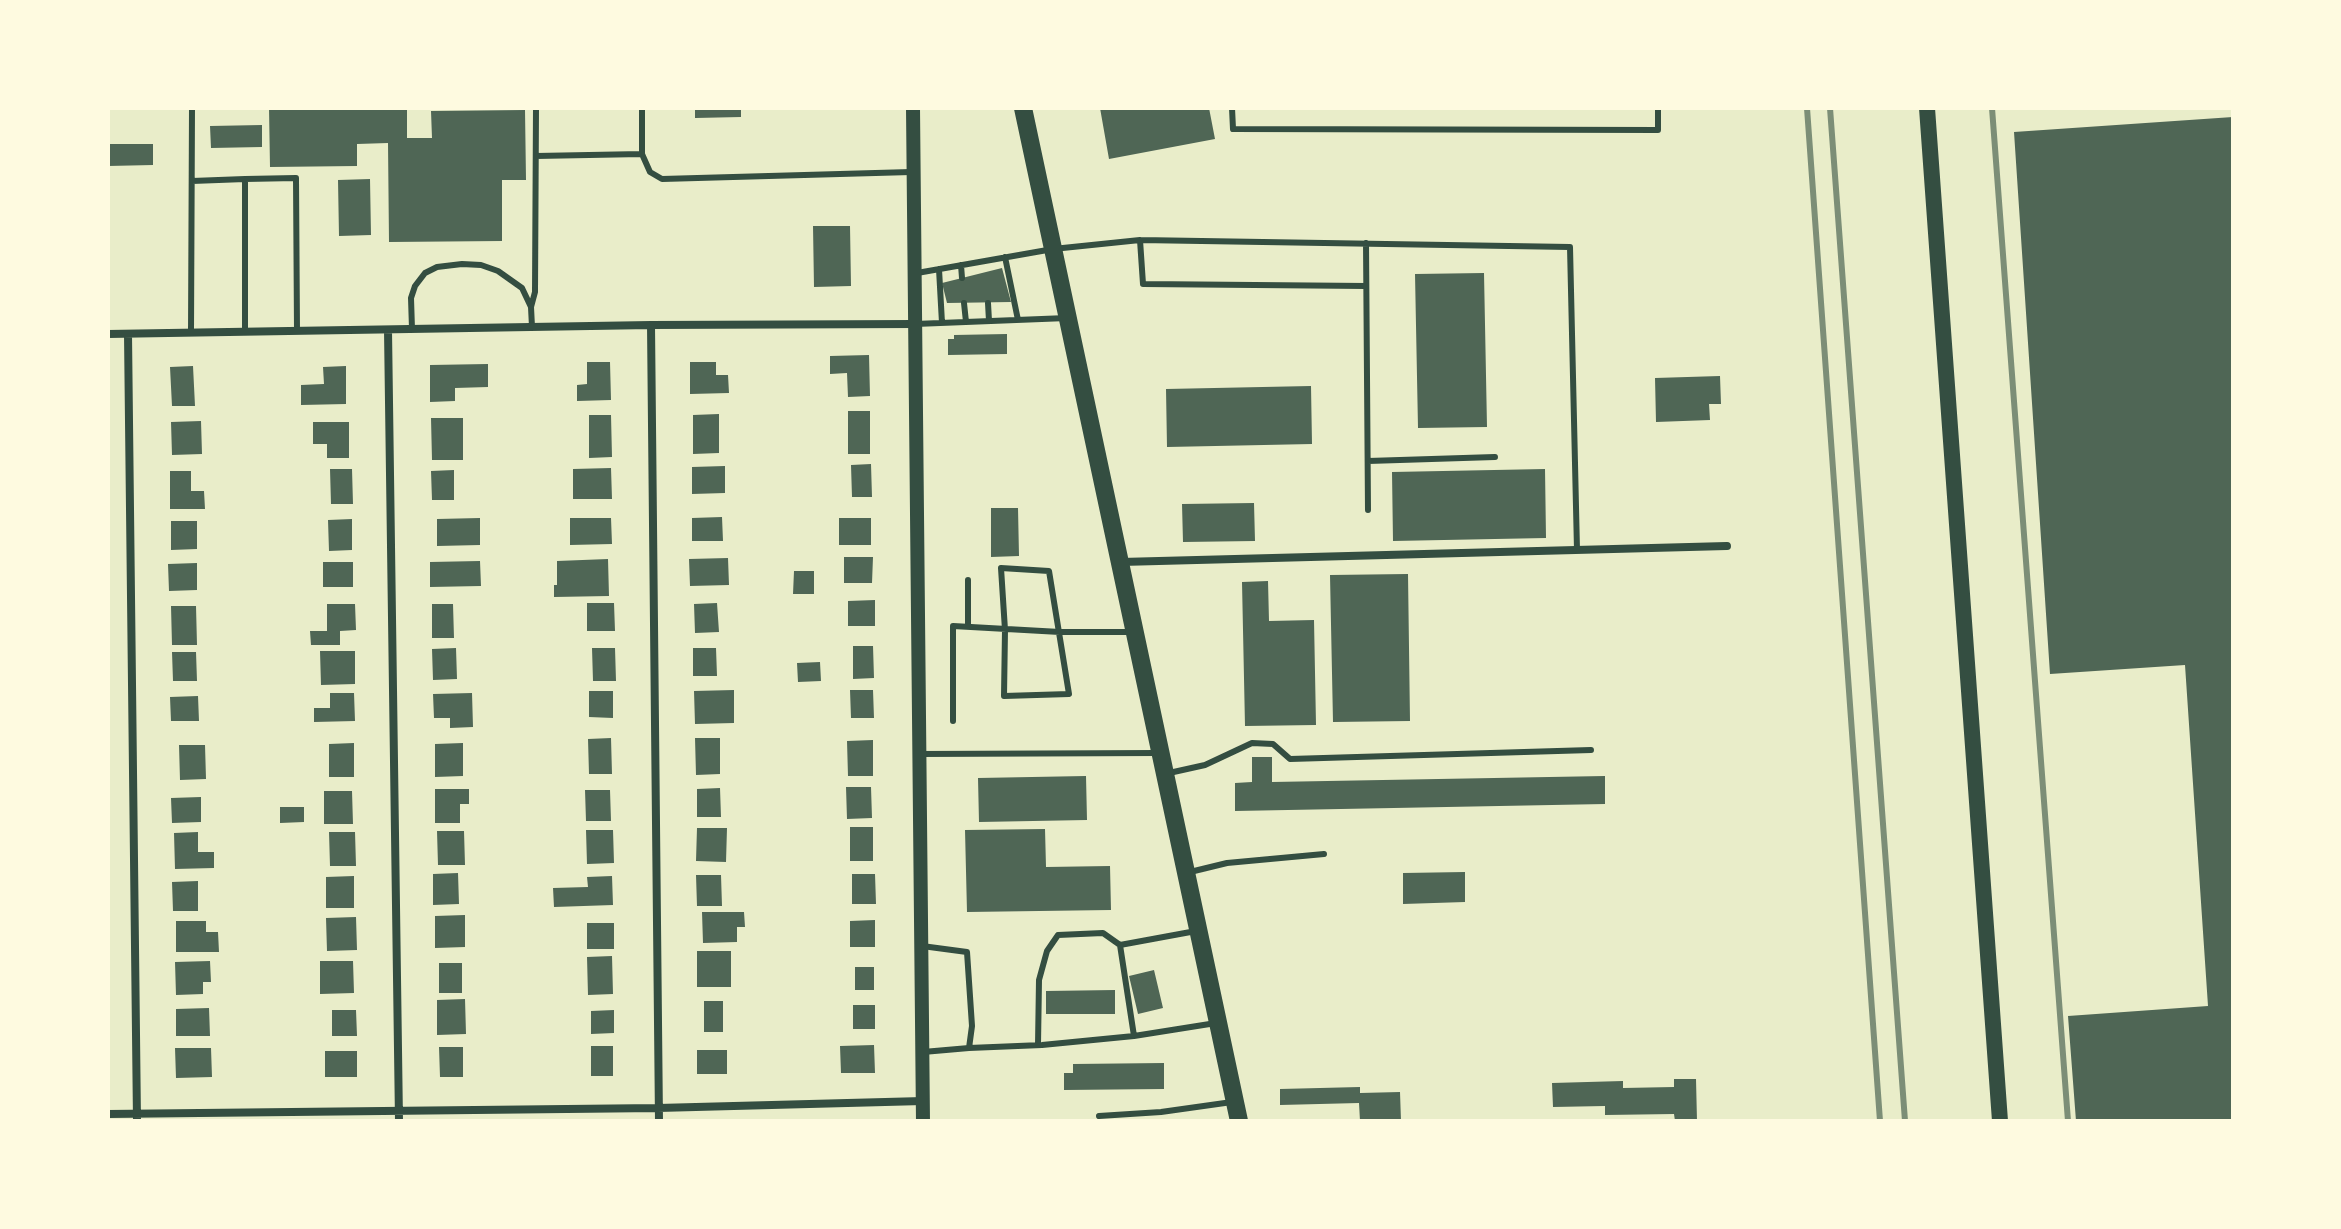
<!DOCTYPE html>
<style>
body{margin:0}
#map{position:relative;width:2341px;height:1229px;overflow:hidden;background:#e9edc9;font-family:"Golos Text",sans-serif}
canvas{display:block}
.frame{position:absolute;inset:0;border:110px solid #fefae0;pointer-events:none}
</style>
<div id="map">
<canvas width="2341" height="1229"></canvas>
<div class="frame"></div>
</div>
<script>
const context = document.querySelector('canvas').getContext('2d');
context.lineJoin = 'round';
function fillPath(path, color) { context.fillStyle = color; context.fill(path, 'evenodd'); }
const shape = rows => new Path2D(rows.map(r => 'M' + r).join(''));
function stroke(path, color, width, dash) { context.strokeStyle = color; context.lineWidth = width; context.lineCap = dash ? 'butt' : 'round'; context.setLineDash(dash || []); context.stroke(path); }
fillPath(shape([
 [269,108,407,108,407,138,432,138,431,111,525,110,526,180,502,180,502,241,389,242,388,143,357,144,357,166,270,167],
 [695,108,741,108,741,117,695,118],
 [1100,108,1209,108,1215,139,1109,159],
 [2233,117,2233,1121,2076,1121,2068,1016,2208,1006,2185,665,2050,674,2014,132],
 [262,125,262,147,211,148,210,126],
 [108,144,153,144,153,165,108,166],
 [370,179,371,235,339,236,338,180],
 [813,226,850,226,851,286,814,287],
 [1002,268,1011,302,947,303,942,283],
 [1484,273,1487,427,1418,428,1415,274],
 [1007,334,1007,354,948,355,948,339,954,339,954,335],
 [869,355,870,396,848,397,847,373,830,374,830,356],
 [587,362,610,362,611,400,577,401,577,385,587,384],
 [690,362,716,362,716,375,728,375,729,393,690,394],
 [488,364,488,387,455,388,455,401,430,402,430,365],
 [193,366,195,406,172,406,170,367],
 [346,366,346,404,301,405,301,385,324,384,323,367],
 [1720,376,1721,404,1709,404,1710,420,1656,422,1655,378],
 [1311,386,1312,444,1167,447,1166,389],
 [848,411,870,411,870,454,848,454],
 [719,414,719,453,693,454,693,415],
 [589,415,611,415,612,457,589,458],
 [431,418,463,418,463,460,432,460],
 [201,421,202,454,172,455,171,422],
 [313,422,349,422,349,458,327,458,327,444,313,444],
 [871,464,872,497,852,497,851,465],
 [725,466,725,493,692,494,692,467],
 [611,468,612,499,573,499,573,469],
 [330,469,352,469,353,504,331,504],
 [1545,469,1546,538,1393,541,1392,472],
 [454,470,454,500,432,500,431,471],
 [170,471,191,471,191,491,204,491,205,509,170,509],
 [1254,503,1255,541,1183,542,1182,504],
 [991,508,1018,508,1019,556,991,557],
 [722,517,723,541,692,541,692,518],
 [480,518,480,545,437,546,437,519],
 [570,518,611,518,612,544,570,545],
 [839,518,871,518,871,545,839,545],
 [352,519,352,550,329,551,328,520],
 [171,521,197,521,197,549,171,550],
 [844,557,873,557,872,583,844,583],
 [728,558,729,585,690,586,689,559],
 [608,559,609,596,554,597,554,585,557,585,557,561],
 [480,561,481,586,430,587,430,562],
 [323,562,353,562,353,587,323,587],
 [197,563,197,590,169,591,168,564],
 [794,571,814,571,814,594,793,594],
 [1408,574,1410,721,1333,722,1330,575],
 [1268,581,1269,621,1314,620,1316,725,1245,726,1242,582],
 [875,600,875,626,848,626,848,601],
 [587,603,614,603,615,631,587,631],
 [717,603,719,632,695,633,694,604],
 [327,604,355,604,356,630,340,631,340,645,311,645,310,631,327,631],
 [432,604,453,604,454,638,432,638],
 [171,606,196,606,197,645,172,645],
 [853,646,873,646,874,678,853,679],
 [456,648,457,679,433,680,432,649],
 [592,648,615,648,616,681,593,681],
 [693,648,716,648,717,676,693,676],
 [320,651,355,651,355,684,321,685],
 [172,652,196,652,197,681,173,681],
 [820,662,821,681,798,682,797,663],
 [734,690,734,723,695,724,694,691],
 [850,690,873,690,874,718,851,718],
 [589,691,613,691,613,718,589,717],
 [330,693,354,693,355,721,314,722,314,708,330,708],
 [472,693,473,727,450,728,450,718,434,718,433,694],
 [198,696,199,721,171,721,170,697],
 [611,738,612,774,589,774,588,739],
 [695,738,720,738,720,774,696,775],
 [873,740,873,776,848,776,847,741],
 [354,743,354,777,329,777,329,744],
 [463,743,463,776,435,777,435,744],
 [179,745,205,745,206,779,180,780],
 [1252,757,1272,757,1272,782,1605,776,1605,804,1235,811,1235,783,1252,782],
 [1086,776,1087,820,979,822,978,778],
 [846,787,871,787,872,818,847,819],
 [720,788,721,817,697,817,697,789],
 [435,789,469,789,469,804,460,804,460,823,435,823],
 [585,790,610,790,611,821,586,821],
 [324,791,352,791,353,824,324,824],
 [201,797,201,822,172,823,171,798],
 [280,807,304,807,304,822,280,823],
 [850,827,873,827,873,861,850,861],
 [697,828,727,828,726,862,696,861],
 [1045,829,1046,867,1110,866,1111,910,967,912,965,830],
 [586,830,613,830,614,863,587,864],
 [437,831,464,831,465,865,438,865],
 [198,832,198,852,214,852,214,868,175,869,174,833],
 [329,832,355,832,356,866,330,866],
 [1465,872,1465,902,1403,904,1403,873],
 [458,873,459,904,433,905,433,874],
 [852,874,875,874,876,904,852,904],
 [696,875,721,875,722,906,697,906],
 [354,876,354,908,326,908,326,877],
 [612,876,613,905,554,907,553,888,588,887,587,877],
 [198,881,198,911,173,911,172,882],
 [702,912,744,912,745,927,737,927,737,942,703,943],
 [465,915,465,947,435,948,435,916],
 [356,917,357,950,327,951,326,918],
 [875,920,875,947,850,947,850,921],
 [176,921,206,921,206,932,218,932,219,952,176,952],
 [587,923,614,923,614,949,587,949],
 [697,951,731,951,731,987,697,987],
 [612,956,613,994,588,995,587,957],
 [210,961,211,982,203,982,203,994,176,995,175,962],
 [320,961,353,961,354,993,320,994],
 [439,963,462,963,462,993,439,993],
 [855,967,874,967,874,990,855,990],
 [1154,970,1163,1008,1138,1014,1129,976],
 [1115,990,1115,1014,1046,1014,1046,991],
 [465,999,466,1034,437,1035,437,1000],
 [704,1001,723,1001,723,1032,704,1032],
 [853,1005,875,1005,875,1029,853,1029],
 [209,1008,210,1036,176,1036,176,1009],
 [332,1010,356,1010,357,1036,332,1036],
 [614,1010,614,1033,591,1034,591,1011],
 [874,1045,875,1073,841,1073,840,1046],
 [591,1046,613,1046,613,1076,591,1076],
 [439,1047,463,1047,463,1077,440,1077],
 [175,1048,211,1048,212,1077,176,1078],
 [697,1050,727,1050,727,1074,697,1074],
 [325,1051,357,1051,357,1077,325,1077],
 [1164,1063,1164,1089,1064,1090,1064,1073,1073,1073,1073,1064],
 [1674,1079,1696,1079,1697,1121,1675,1121,1674,1114,1605,1115,1605,1106,1553,1107,1552,1083,1623,1081,1623,1088,1674,1087],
 [1360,1087,1360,1093,1400,1092,1401,1121,1360,1121,1359,1103,1280,1105,1280,1089]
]), '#4f6655');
stroke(shape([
 [642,108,642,154,650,172,662,179,911,172],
 [1232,108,1233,129,1658,130,1658,108],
 [536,156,642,154],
 [192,181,245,179],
 [1140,240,1143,284,1366,286],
 [1366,243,1368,510],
 [1005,257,1018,320],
 [961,265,962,278],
 [939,269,942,323],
 [917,273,1053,249,1140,240,1570,247,1577,550],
 [964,303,966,322],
 [988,303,989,321],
 [531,307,535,292,536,108],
 [915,324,1067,318],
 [412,329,411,298,415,286,425,273,437,267,462,264,481,265,498,271,522,288,531,307,532,327],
 [245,332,245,179,296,178,297,331],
 [191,333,192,108],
 [1368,461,1495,457],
 [1001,568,1049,571,1069,694,1004,696,1005,630,1001,568],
 [968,580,968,627],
 [953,721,953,626,1060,632,1130,632],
 [920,754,1157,753],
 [1169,773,1205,765,1252,743,1273,744,1290,759,1591,750],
 [1190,872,1227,863,1324,854],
 [922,946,967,952,972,1026,969,1048,923,1052],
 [1134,1036,1120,945,1196,931],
 [1038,1045,1039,980,1047,951,1058,935,1103,933,1120,945],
 [969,1048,1042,1045,1134,1036,1216,1023],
 [1099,1116,1161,1112,1232,1102]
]), '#344e41', 6);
stroke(shape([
 [651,325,659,1121],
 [388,330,399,1121],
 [108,334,651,325,915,324],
 [128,334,137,1121],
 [1121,562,1727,546],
 [108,1114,658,1108,923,1101]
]), '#344e41', 8);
stroke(shape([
 [913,108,923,1121]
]), '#344e41', 14);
stroke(shape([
 [1927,108,2000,1121]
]), '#344e41', 16);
stroke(shape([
 [1023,108,1239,1121]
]), '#344e41', 18);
stroke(shape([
 [1807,108,1880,1121],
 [1830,108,1905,1121],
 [1992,108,2068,1121]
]), '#7c8e77', 6);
</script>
